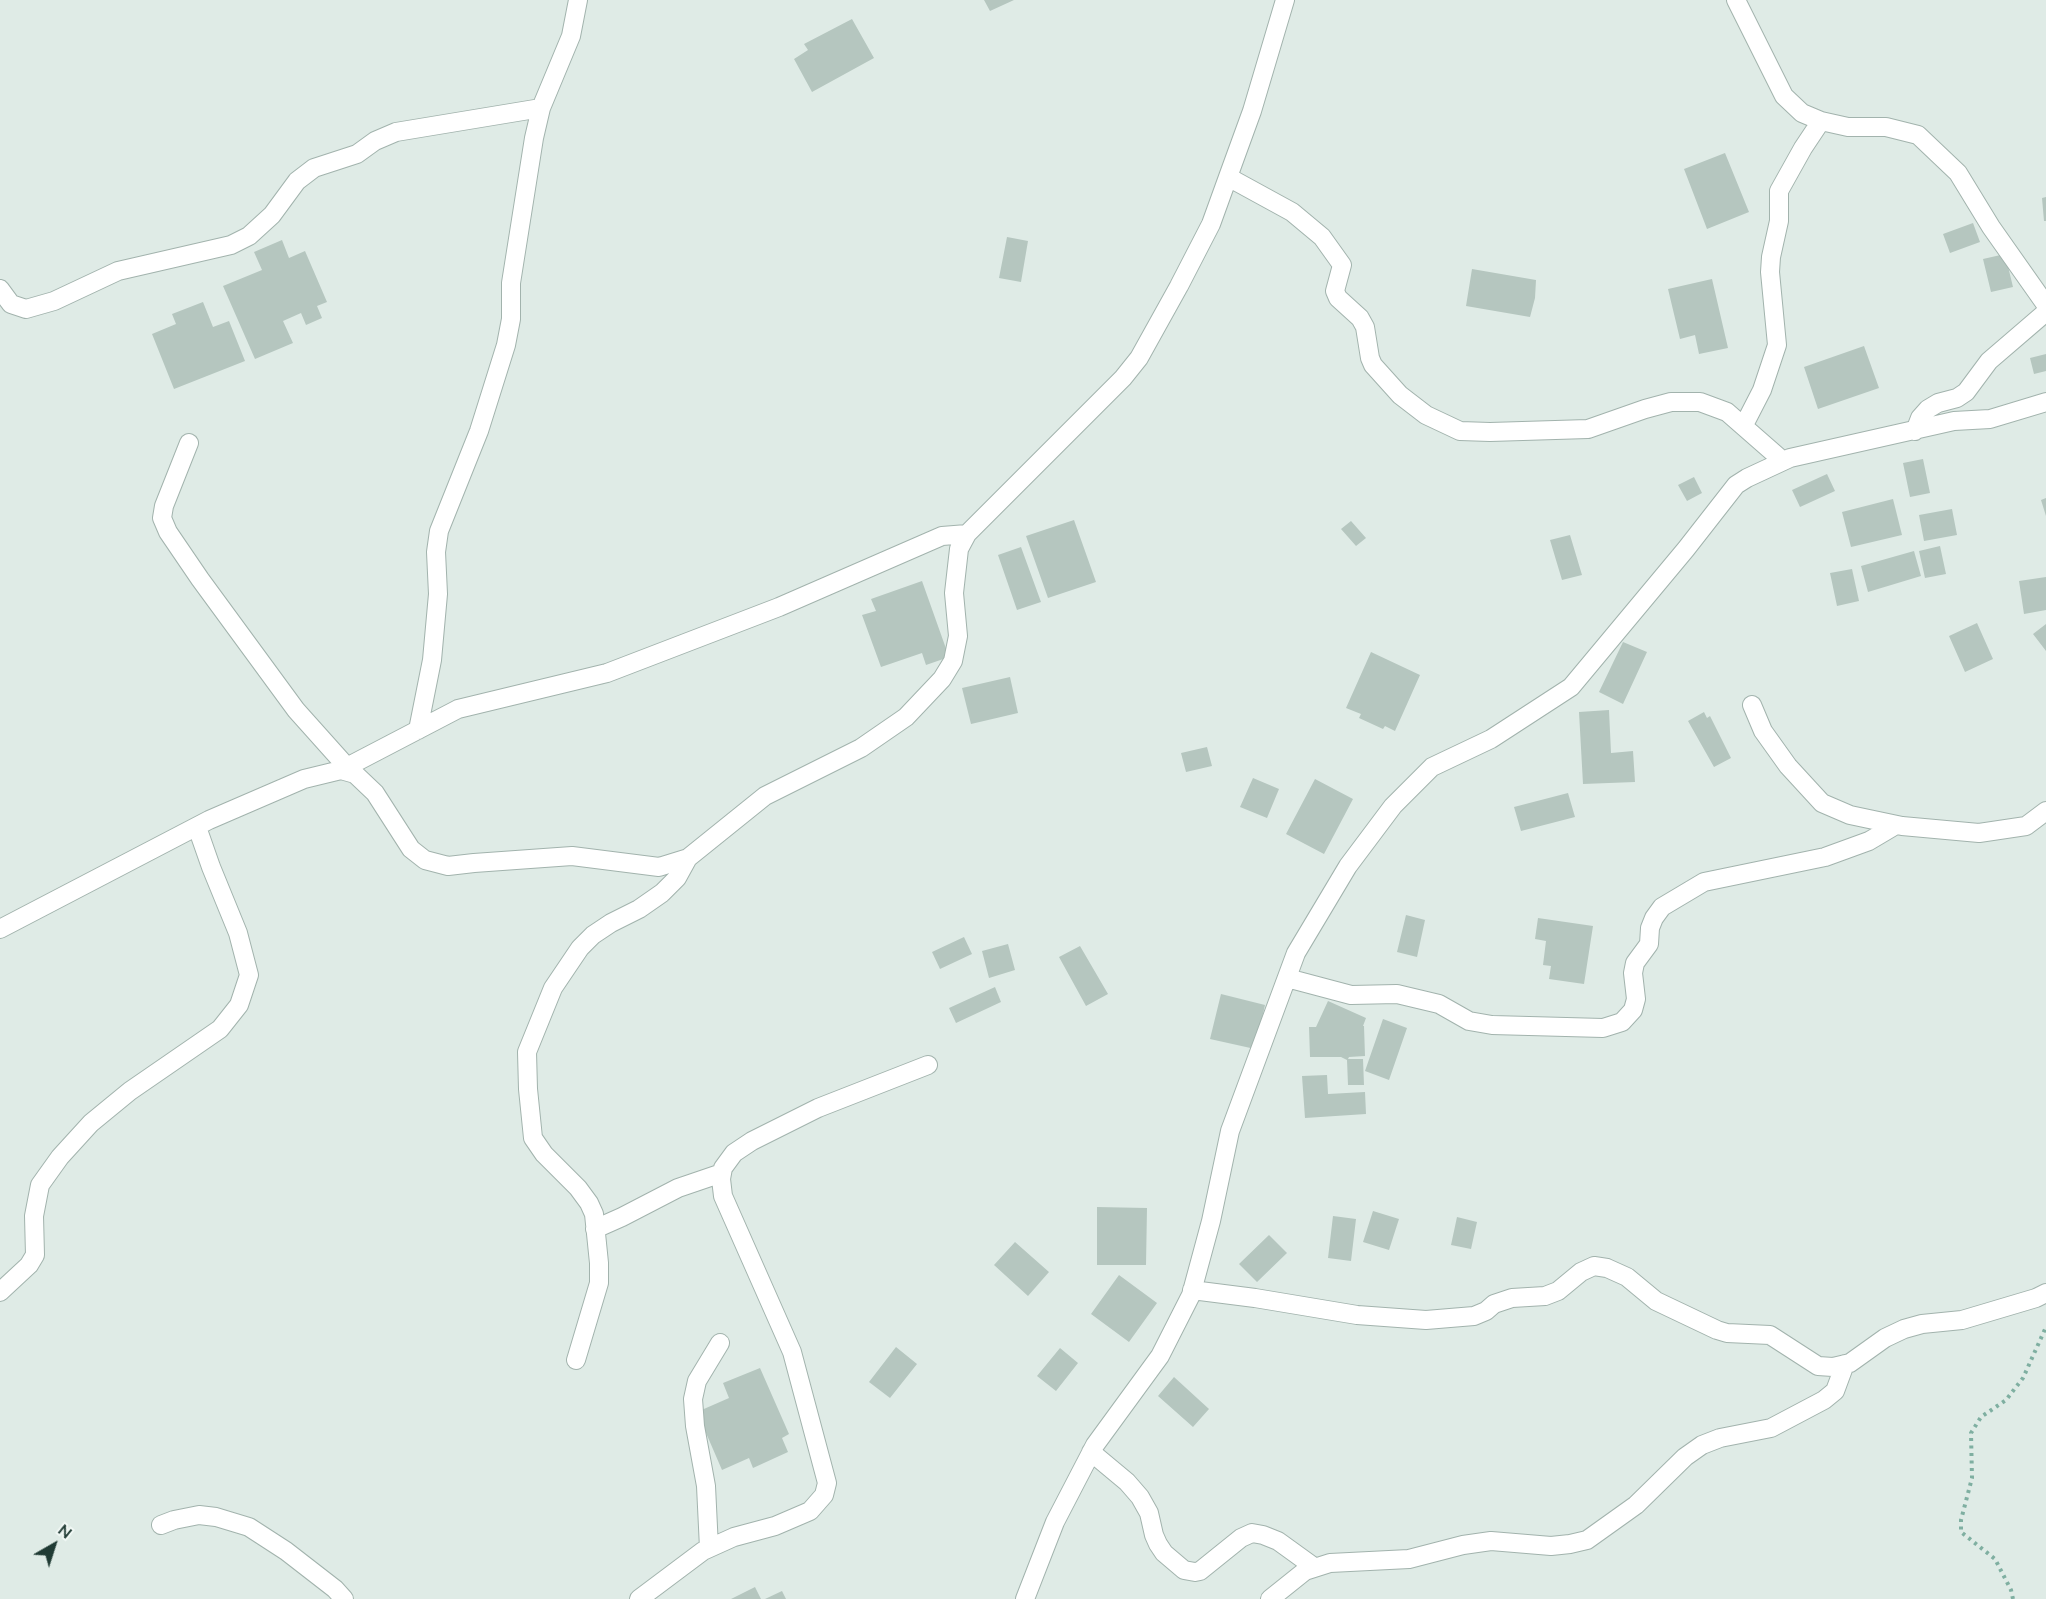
<!DOCTYPE html>
<style>
body{margin:0}
#map{position:relative;width:2046px;height:1599px;overflow:hidden;background:#dfebe6;font-family:Mulish,sans-serif}
canvas{display:block}
.north{position:absolute;left:24px;top:1515px;width:60px;height:60px;-webkit-text-stroke:4px #f0f7f4;paint-order:stroke;rotate:39deg;font-size:16px;font-weight:700;line-height:24px;text-align:center;color:#203b34}
.north::after{content:'';display:block;margin:auto;width:21px;height:27px;background:#203b34;clip-path:polygon(50% 0,100% 100%,50% 72%,0 100%)}
</style>
<div id="map">
<canvas width="2046" height="1599"></canvas>
<div class="north">N</div>
</div>
<script>
const context = document.querySelector('canvas').getContext('2d');
context.lineJoin = 'round';
function fillPath(path, color) { context.fillStyle = color; context.fill(path, 'evenodd'); }
const shape = rows => new Path2D(rows.map(r => 'M' + r).join(''));
function stroke(path, color, width, dash) { context.strokeStyle = color; context.lineWidth = width; context.lineCap = dash ? 'butt' : 'round'; context.setLineDash(dash || []); context.stroke(path); }
fillPath(shape([
 [984,0,1014,0,990,11],
 [852,19,874,58,812,92,794,59,808,50,804,44],
 [1725,153,1749,212,1707,229,1684,169],
 [2046,197,2046,221,2044,221,2042,198],
 [1973,223,1980,242,1950,253,1943,234],
 [1007,237,1028,241,1021,282,999,278],
 [282,240,289,258,305,251,327,302,317,306,322,318,306,325,301,313,283,321,293,343,255,359,223,286,262,270,254,252],
 [2005,254,2013,287,1991,292,1983,259],
 [1472,269,1536,280,1535,298,1530,317,1466,306],
 [1712,279,1728,348,1699,354,1695,335,1680,339,1668,289],
 [203,302,213,327,229,321,245,361,174,389,152,334,176,324,172,314],
 [1864,346,1879,388,1818,409,1804,367],
 [2046,354,2046,371,2034,374,2030,358],
 [1923,459,1930,493,1910,497,1903,463],
 [1827,474,1835,491,1800,507,1792,490],
 [1694,477,1702,493,1687,501,1678,485],
 [2046,498,2046,516,2041,500],
 [1893,499,1902,535,1851,547,1842,512],
 [1952,509,1957,535,1924,541,1919,515],
 [1074,520,1096,582,1048,598,1026,536],
 [1351,521,1366,538,1356,546,1341,529],
 [1570,535,1582,575,1562,580,1550,540],
 [1940,546,1946,574,1925,578,1919,551],
 [1021,547,1041,602,1017,610,998,555],
 [1914,551,1921,576,1868,592,1861,566],
 [1852,569,1859,601,1837,606,1830,573],
 [2046,577,2046,610,2024,614,2019,581],
 [922,581,949,657,926,665,922,653,881,667,862,615,876,611,871,599],
 [1977,623,1993,659,1965,672,1949,636],
 [2046,624,2046,651,2033,634],
 [1623,642,1647,652,1623,704,1599,692],
 [1371,652,1420,675,1395,731,1385,726,1383,729,1359,718,1361,714,1346,708],
 [1010,677,1018,713,971,724,962,688],
 [1609,710,1611,753,1633,751,1635,782,1583,784,1579,712],
 [1704,712,1707,718,1710,716,1731,758,1714,767,1688,721],
 [1207,747,1212,766,1186,772,1181,753],
 [1253,778,1279,789,1267,818,1240,807],
 [1315,779,1353,799,1324,854,1286,834],
 [1568,793,1575,817,1521,831,1514,807],
 [1406,915,1425,920,1417,957,1397,952],
 [1538,918,1593,926,1584,984,1549,979,1551,966,1543,965,1546,941,1535,939],
 [964,937,972,954,940,969,932,952],
 [1008,944,1015,970,989,978,982,951],
 [1080,946,1108,994,1086,1006,1059,957],
 [995,987,1001,1002,956,1023,949,1008],
 [1221,994,1265,1005,1255,1049,1210,1039],
 [1328,1001,1366,1018,1363,1026,1364,1026,1365,1056,1349,1057,1348,1059,1363,1059,1364,1085,1348,1085,1347,1060,1341,1057,1310,1057,1309,1027,1316,1027],
 [1383,1019,1407,1028,1389,1080,1365,1071],
 [1327,1075,1328,1094,1365,1092,1366,1114,1305,1118,1302,1076],
 [1097,1207,1147,1208,1146,1265,1097,1265],
 [1373,1211,1399,1219,1389,1250,1363,1242],
 [1333,1216,1356,1219,1351,1261,1328,1258],
 [1457,1217,1477,1222,1471,1249,1451,1245],
 [1269,1235,1287,1253,1257,1282,1239,1264],
 [1015,1242,1049,1272,1028,1296,994,1265],
 [1119,1275,1157,1303,1129,1342,1091,1314],
 [896,1347,917,1364,890,1398,869,1382],
 [1060,1348,1078,1363,1056,1391,1037,1376],
 [760,1368,789,1434,782,1438,788,1452,753,1468,749,1458,722,1470,697,1412,729,1398,723,1383],
 [1174,1377,1209,1409,1193,1427,1158,1396],
 [755,1587,761,1599,731,1599],
 [782,1591,786,1599,765,1599]
]), '#b5c6bf');
const minor = shape([
 [1736,0,1784,96,1802,113,1821,121,1848,127,1886,127,1918,135,1958,173,1991,227,2046,305],
 [1228,177,1292,212,1322,237,1342,265,1335,291,1338,298,1360,318,1365,327,1370,358,1373,365,1400,395,1426,415,1460,431,1490,432,1588,429,1645,409,1671,402,1700,402,1727,412,1783,461],
 [0,289,11,304,26,309,54,301,118,271,231,245,249,236,272,215,297,181,314,168,357,154,375,141,396,132,541,108],
 [1744,425,1762,390,1777,345,1770,272,1771,257,1779,221,1779,191,1803,148,1821,121],
 [1915,431,1920,418,1928,409,1938,403,1957,398,1966,392,1989,361,2046,312],
 [189,443,164,506,162,518,168,532,200,579,296,710,347,767],
 [1752,705,1763,731,1788,766,1822,803,1850,815,1902,826,1979,833,2026,826,2046,811],
 [418,730,432,660,438,594,436,552,439,531,479,431,506,345,511,319,511,283,534,138,541,108,571,36,578,0],
 [341,770,458,709,607,673,779,607,942,536,967,534],
 [0,929,209,820,304,779,341,770,355,774,375,793,411,849,425,860,448,866,474,863,572,856,659,867,688,858,765,796,861,748,906,717,942,679,953,661,958,636,954,593,959,549,967,534,1123,378,1139,358,1179,286,1211,224,1228,177,1252,111,1285,0],
 [1287,978,1351,995,1397,994,1439,1004,1469,1021,1492,1025,1603,1028,1622,1022,1633,1010,1636,999,1633,973,1635,963,1649,944,1650,928,1654,918,1662,907,1704,882,1825,857,1869,841,1896,825],
 [595,1229,622,1217,678,1188,722,1173],
 [1192,1290,1255,1298,1357,1315,1426,1320,1474,1316,1486,1311,1494,1304,1512,1298,1545,1296,1558,1291,1581,1272,1594,1266,1607,1268,1627,1277,1656,1301,1717,1330,1727,1333,1770,1335,1818,1366,1833,1367,1850,1363,1885,1338,1904,1329,1922,1324,1962,1320,2036,1298,2046,1293],
 [0,1292,29,1265,35,1255,34,1216,40,1185,60,1157,91,1123,130,1091,220,1029,239,1005,249,975,238,933,211,867,197,827],
 [576,1360,599,1283,599,1263,594,1214,589,1203,578,1188,544,1154,533,1138,528,1089,527,1052,553,988,580,948,593,935,611,923,639,909,662,893,677,878,688,858],
 [1091,1452,1127,1482,1140,1497,1149,1513,1154,1535,1158,1544,1164,1553,1184,1570,1195,1572,1200,1571,1241,1538,1252,1533,1263,1535,1278,1541,1314,1567],
 [161,1525,174,1520,199,1515,216,1517,249,1527,286,1551,335,1589,344,1599],
 [709,1548,706,1486,695,1426,693,1399,697,1381,720,1343],
 [639,1599,703,1551,734,1537,775,1526,810,1511,824,1495,827,1483,792,1352,723,1196,721,1179,723,1168,734,1153,752,1141,818,1108,928,1065],
 [1025,1599,1055,1522,1095,1445,1160,1356,1191,1295,1211,1221,1230,1131,1296,953,1348,866,1393,806,1432,767,1491,739,1571,687,1686,549,1736,485,1747,478,1790,458,1954,421,1990,419,2046,402],
 [1270,1599,1305,1571,1330,1563,1409,1559,1463,1545,1491,1541,1551,1546,1570,1544,1587,1540,1636,1505,1685,1457,1702,1445,1720,1438,1771,1428,1824,1400,1835,1391,1845,1364]
]);
stroke(minor, '#a2b3ad', 20);
stroke(shape([
 [2013,1599,2011,1590,1995,1559,1961,1532,1961,1520,1972,1478,1971,1433,1981,1417,2006,1400,2023,1378,2046,1327]
]), '#7fafa1', 4, [3, 4.5]);
stroke(minor, '#fff', 18);
</script>
